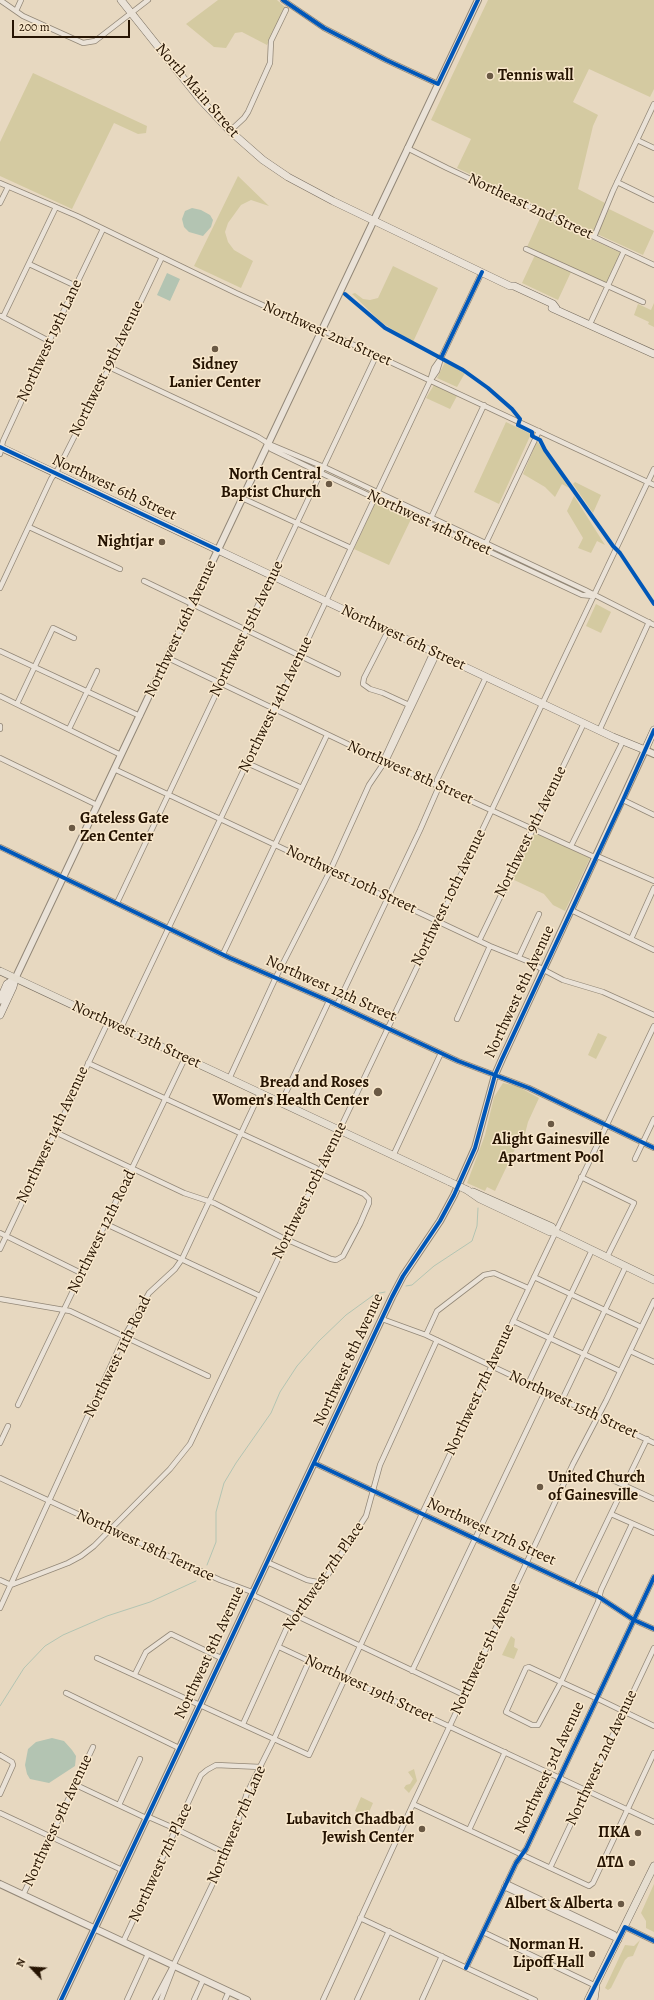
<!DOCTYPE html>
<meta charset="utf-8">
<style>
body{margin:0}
#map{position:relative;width:654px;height:2000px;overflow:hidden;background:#e7d8c0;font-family:Alegreya,serif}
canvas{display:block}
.north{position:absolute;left:12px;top:1948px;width:40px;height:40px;-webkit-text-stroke:3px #f9e8cc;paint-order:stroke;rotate:295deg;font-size:11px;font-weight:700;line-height:16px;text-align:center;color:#261402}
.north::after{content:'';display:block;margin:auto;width:14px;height:18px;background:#261402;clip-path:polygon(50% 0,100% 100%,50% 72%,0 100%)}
.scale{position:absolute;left:12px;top:20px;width:118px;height:18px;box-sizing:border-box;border:2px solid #261402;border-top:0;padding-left:5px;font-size:12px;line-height:14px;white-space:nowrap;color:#261402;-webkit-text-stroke:3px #f9e8cc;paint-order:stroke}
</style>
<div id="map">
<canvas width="654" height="2000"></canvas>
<div class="north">N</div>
<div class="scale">200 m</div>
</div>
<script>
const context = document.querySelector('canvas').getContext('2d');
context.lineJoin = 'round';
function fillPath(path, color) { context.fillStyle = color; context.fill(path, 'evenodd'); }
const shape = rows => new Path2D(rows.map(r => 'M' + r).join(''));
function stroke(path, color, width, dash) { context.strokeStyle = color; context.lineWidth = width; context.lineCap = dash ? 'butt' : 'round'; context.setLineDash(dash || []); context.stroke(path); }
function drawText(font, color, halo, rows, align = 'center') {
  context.font = font + ' Alegreya,serif'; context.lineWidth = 3; context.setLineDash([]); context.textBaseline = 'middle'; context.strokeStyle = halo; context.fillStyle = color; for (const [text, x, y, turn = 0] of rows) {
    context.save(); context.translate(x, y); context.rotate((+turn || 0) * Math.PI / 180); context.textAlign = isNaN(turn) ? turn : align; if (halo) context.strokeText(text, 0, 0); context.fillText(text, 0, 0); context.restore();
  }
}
fillPath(shape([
 [218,0,277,0,285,7,267,45,242,32,235,33,226,48,214,47,186,24],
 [488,0,654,0,654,89,650,97,589,69,573,102,598,115,593,126,578,189,605,203,593,232,457,168,471,139,431,120],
 [33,73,147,126,146,133,138,134,114,123,72,209,0,176,0,142],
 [238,176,269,206,251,200,241,205,228,223,225,232,228,242,234,250,253,261,241,288,194,266],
 [609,209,654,231,643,255,597,234],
 [541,216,621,253,607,284,527,247],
 [535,255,571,272,558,300,522,283],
 [393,266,438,288,413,342,382,323,352,294,355,293,363,299,370,300,378,298],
 [654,303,654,327,648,324,649,322,634,315,638,304,651,310],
 [445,362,465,373,457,387,437,378],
 [434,385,457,396,450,409,426,398],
 [506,422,531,434,499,504,474,492],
 [537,441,569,488,562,484,555,497,545,487,523,474],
 [575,482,601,495,593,513,573,484],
 [574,496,605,545,597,541,591,553,578,548,583,538,567,511],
 [376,501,412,517,389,565,354,549],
 [596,604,611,612,601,633,586,626],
 [535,833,590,858,565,911,553,905,544,894,512,879],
 [598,1033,607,1037,596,1059,588,1055],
 [503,1083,517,1086,539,1098,528,1122,525,1134,517,1145,495,1191,487,1187,485,1191,467,1183,485,1135,494,1097],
 [511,1636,515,1639,514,1647,518,1649,514,1659,502,1655],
 [414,1769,417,1781,409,1793,404,1788,406,1785,410,1784,413,1779,408,1772],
 [361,1797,373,1803,367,1817,355,1811],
 [654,1884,654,1932,646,1928,646,1921,641,1913],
 [640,1940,633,1956,628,1957,625,1960,611,1988,608,1990,605,1988,625,1945,634,1946]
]), '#d4caa1');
fillPath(shape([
 [192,208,201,210,210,215,213,220,211,227,203,236,189,232,184,227,182,219,185,211],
 [167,273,180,279,170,301,157,295],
 [52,1738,64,1741,72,1750,76,1756,75,1766,49,1783,30,1779,27,1774,25,1765,28,1749,36,1742]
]), '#b3c4b2');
stroke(shape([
 [406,1286,412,1285,434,1266,472,1241,477,1226,478,1208],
 [207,1565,216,1542,216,1512,224,1483,236,1463,271,1413,280,1392,297,1366,319,1341,346,1315,375,1294,385,1292],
 [0,1706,24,1668,45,1646,63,1635,107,1616,150,1602,196,1581]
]), '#b3c4b2', 1);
const minor = shape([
 [0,0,23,16,83,43,95,41,148,0],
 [283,0,324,28,386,60,438,84],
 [16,11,21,0],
 [230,131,244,118,248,112,270,63,271,41,286,10],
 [637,140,654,148],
 [407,148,447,168,654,265],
 [617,182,654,200],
 [0,183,77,216,236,293,317,330,326,332,654,485],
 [0,203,8,187],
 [594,237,613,191,654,104],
 [526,249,643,302],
 [29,264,76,286],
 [1,316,49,341],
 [3,317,56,207],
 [590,324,624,251],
 [109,367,258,437,269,444,271,449,321,473,582,595,593,596],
 [430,381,437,371,441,358],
 [269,444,324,467,585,590,654,625],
 [0,454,3,441,53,333,103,229],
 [242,498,351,548],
 [430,520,484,405],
 [29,527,120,569],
 [485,545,539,431],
 [144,581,338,674],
 [0,588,51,479,58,469,112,362,162,257],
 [388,631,364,678,363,684,370,689,383,693,409,705],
 [0,651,140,716],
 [168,658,383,761,592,856,597,856,654,881],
 [0,696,121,755],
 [17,704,53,628,74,638],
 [0,726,0,729],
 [69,729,97,671],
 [599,731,649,622],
 [0,758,97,805],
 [383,761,433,652],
 [247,763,302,788],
 [114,769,490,946,527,961,563,980,603,992,654,1015],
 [623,800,654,815],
 [571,846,623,741],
 [0,847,230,958,329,1001,458,1061,529,1088,654,1148],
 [117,903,376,356],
 [571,910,654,950],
 [631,939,654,888],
 [479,941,584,723],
 [223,954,327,735],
 [519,957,539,914],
 [337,1005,420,830,437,791,437,780,486,677],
 [457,1019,490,946],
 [121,1028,247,763,275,709,430,381,434,368,441,358,482,272],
 [229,1079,276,977,330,871,369,785,388,757,437,654],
 [281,1103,329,1001],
 [55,1132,184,1193,214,1203,281,1237,331,1259,336,1260,343,1256,360,1224,369,1203,369,1199,364,1194,323,1175,316,1168,88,1063],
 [393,1156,441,1053],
 [635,1159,654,1119],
 [581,1177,634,1203,607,1257],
 [106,1224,260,1296],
 [0,1233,81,1273],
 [0,1249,108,1022],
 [534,1277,641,1327],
 [0,1299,70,1311,208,1376],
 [382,1319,426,1335,654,1443],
 [513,1321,620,1371],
 [426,1335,437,1311,484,1275,494,1273,528,1288],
 [630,1351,654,1362],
 [528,1384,592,1250],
 [562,1400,626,1266],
 [18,1405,185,1058],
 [0,1443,8,1426],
 [314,1463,599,1597,634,1620,654,1629],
 [606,1477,654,1499],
 [0,1478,220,1580,252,1592,255,1596,464,1695],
 [611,1514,654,1533],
 [632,1524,601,1590,598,1602,561,1682,538,1725,532,1725,506,1712,526,1668,529,1667,561,1682,596,1698,654,1726],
 [267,1562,307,1580,322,1583],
 [0,1580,11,1585,68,1563,81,1556,94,1546,170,1469,190,1444,654,469],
 [576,1586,647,1439],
 [0,1608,124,1337,149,1293,175,1269,182,1259,260,1093],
 [279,1647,654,1822],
 [97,1658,309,1755,466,1420,654,1026],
 [412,1671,545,1392],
 [135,1674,146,1652,171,1634,221,1658],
 [66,1693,179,1748],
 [243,1724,289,1623,325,1579,366,1516,380,1465,437,1340],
 [0,1755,12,1762,13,1765,0,1794],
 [76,1785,146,1818,151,1818,176,1829,227,1854],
 [413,1804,589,1886,593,1883,654,1753],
 [119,1805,140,1759],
 [0,1813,122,1870],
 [469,1830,505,1752],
 [550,1868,654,1648],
 [506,1883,614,1934,619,1940],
 [504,1887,619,1940],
 [23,1895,93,1747],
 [360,1918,535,2000],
 [625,1927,654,1941],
 [483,1932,596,1986],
 [123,1942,201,1775,207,1770,216,1765,261,1767],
 [466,1968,516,1863,526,1849,654,1577],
 [127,2000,148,1954],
 [155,2000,173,1966,227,1854,247,1793,274,1739,309,1661],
 [161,2000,173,1969],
 [194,2000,203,1980],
 [225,2000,229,1991],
 [323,2000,413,1804,573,1464,606,1401,654,1301],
 [357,2000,389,1931],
 [422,2000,442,1956]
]);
const tertiary = shape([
 [15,979,478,0],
 [0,1884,247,2000],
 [61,2000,392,1297,403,1276,440,1221,454,1195,475,1148,495,1075,502,1059,645,750,654,754]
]);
const secondary = shape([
 [121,0,199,98,230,131,263,160,288,177,333,201,510,286,514,286,553,304,556,308],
 [552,308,654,354],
 [0,447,613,737,645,750,654,730],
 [0,1000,7,984,15,979],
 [0,1015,13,987,15,979]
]);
const primary = shape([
 [0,971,450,1182],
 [467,1190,480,1199,550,1232,555,1232,654,1280],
 [473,1192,552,1227,555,1232],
 [588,2000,654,1866],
 [594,2000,596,1986]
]);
stroke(minor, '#928777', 6);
stroke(tertiary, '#928777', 8);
stroke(secondary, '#766c5e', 8);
stroke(primary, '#766c5e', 8);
stroke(minor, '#eae2d7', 4.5);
stroke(tertiary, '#eae2d7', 6);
stroke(secondary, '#eae2d7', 7);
stroke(primary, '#e6ded0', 7);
const primaryBridge = shape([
 [450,1182,467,1190]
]);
stroke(primaryBridge, '#766c5e', 8, []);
stroke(primaryBridge, '#e6ded0', 7);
stroke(shape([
 [283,0,324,28,386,60,438,84,478,0],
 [345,294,385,328,463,370,488,388,512,409,520,419,518,425,532,432,532,436,540,440,545,450,613,546,620,553,654,604],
 [441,358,482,272],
 [0,447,218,550],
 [0,847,230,958,329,1001,458,1061,529,1088,654,1148],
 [314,1463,599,1597,634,1620,654,1629],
 [466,1968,516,1863,526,1849,654,1577],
 [61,2000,392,1297,403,1276,440,1221,454,1195,475,1148,495,1075,502,1059,623,800,654,730],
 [588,2000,625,1927,654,1941]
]), '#0057b8', 4);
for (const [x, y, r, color] of [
 [490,76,4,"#6a5944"],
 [215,349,4,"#6a5944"],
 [329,484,4,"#6a5944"],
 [162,542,4,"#6a5944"],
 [72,828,4,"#6a5944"],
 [378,1092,5,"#6a5944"],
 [551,1124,4,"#6a5944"],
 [540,1487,4,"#6a5944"],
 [422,1829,4,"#6a5944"],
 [638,1833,4,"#6a5944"],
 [632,1863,4,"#6a5944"],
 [621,1904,4,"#6a5944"],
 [592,1954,4,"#6a5944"]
]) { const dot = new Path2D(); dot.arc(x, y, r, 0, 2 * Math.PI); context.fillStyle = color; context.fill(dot); stroke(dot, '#f9e8cc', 1.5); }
drawText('bold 16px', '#261402', '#f9e8cc', [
 ["Tennis wall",498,76,"left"],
 ["Sidney",215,365,"center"],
 ["Lanier Center",215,383,"center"],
 ["North Central",321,475],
 ["Baptist Church",321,493],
 ["Nightjar",154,542],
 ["Gateless Gate",80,819,"left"],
 ["Zen Center",80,837,"left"],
 ["Bread and Roses",369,1083],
 ["Women's Health Center",369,1101],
 ["Alight Gainesville",551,1140,"center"],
 ["Apartment Pool",551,1158,"center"],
 ["United Church",548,1478,"left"],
 ["of Gainesville",548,1496,"left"],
 ["Lubavitch Chadbad",414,1820],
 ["Jewish Center",414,1838],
 ["ΠΚΑ",630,1833],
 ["ΔΤΔ",624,1863],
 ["Albert & Alberta",613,1904],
 ["Norman H.",584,1945],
 ["Lipoff Hall",584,1963]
], 'right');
drawText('16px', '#261402', '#f9e8cc', [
 ["North Main Street",197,91,49],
 ["Northeast 2nd Street",530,207,25],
 ["Northwest 2nd Street",327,334,24],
 ["Northwest 19th Lane",50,341,-65],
 ["Northwest 19th Avenue",107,369,-64],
 ["Northwest 6th Street",114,488,25],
 ["Northwest 4th Street",429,523,25],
 ["Northwest 16th Avenue",181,629,-65],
 ["Northwest 15th Avenue",247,629,-64],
 ["Northwest 6th Street",403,638,25],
 ["Northwest 14th Avenue",276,705,-64],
 ["Northwest 8th Street",410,773,24],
 ["Northwest 9th Avenue",531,832,-64],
 ["Northwest 10th Street",351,880,25],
 ["Northwest 10th Avenue",449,898,-64],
 ["Northwest 12th Street",331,989,24],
 ["Northwest 8th Avenue",520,992,-65],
 ["Northwest 13th Street",136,1035,25],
 ["Northwest 14th Avenue",53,1135,-65],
 ["Northwest 10th Avenue",310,1191,-64],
 ["Northwest 12th Road",102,1232,-64],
 ["Northwest 11th Road",118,1357,-64],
 ["Northwest 8th Avenue",349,1360,-65],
 ["Northwest 7th Avenue",480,1390,-65],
 ["Northwest 15th Street",573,1405,25],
 ["Northwest 17th Street",491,1532,25],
 ["Northwest 18th Terrace",145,1546,25],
 ["Northwest 7th Place",324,1577,-55],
 ["Northwest 5th Avenue",486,1649,-65],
 ["Northwest 8th Avenue",210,1653,-65],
 ["Northwest 19th Street",369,1689,25],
 ["Northwest 2nd Avenue",602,1758,-65],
 ["Northwest 3rd Avenue",550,1768,-65],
 ["Northwest 9th Avenue",58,1821,-65],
 ["Northwest 7th Lane",237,1825,-67],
 ["Northwest 7th Place",161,1863,-65]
]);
</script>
